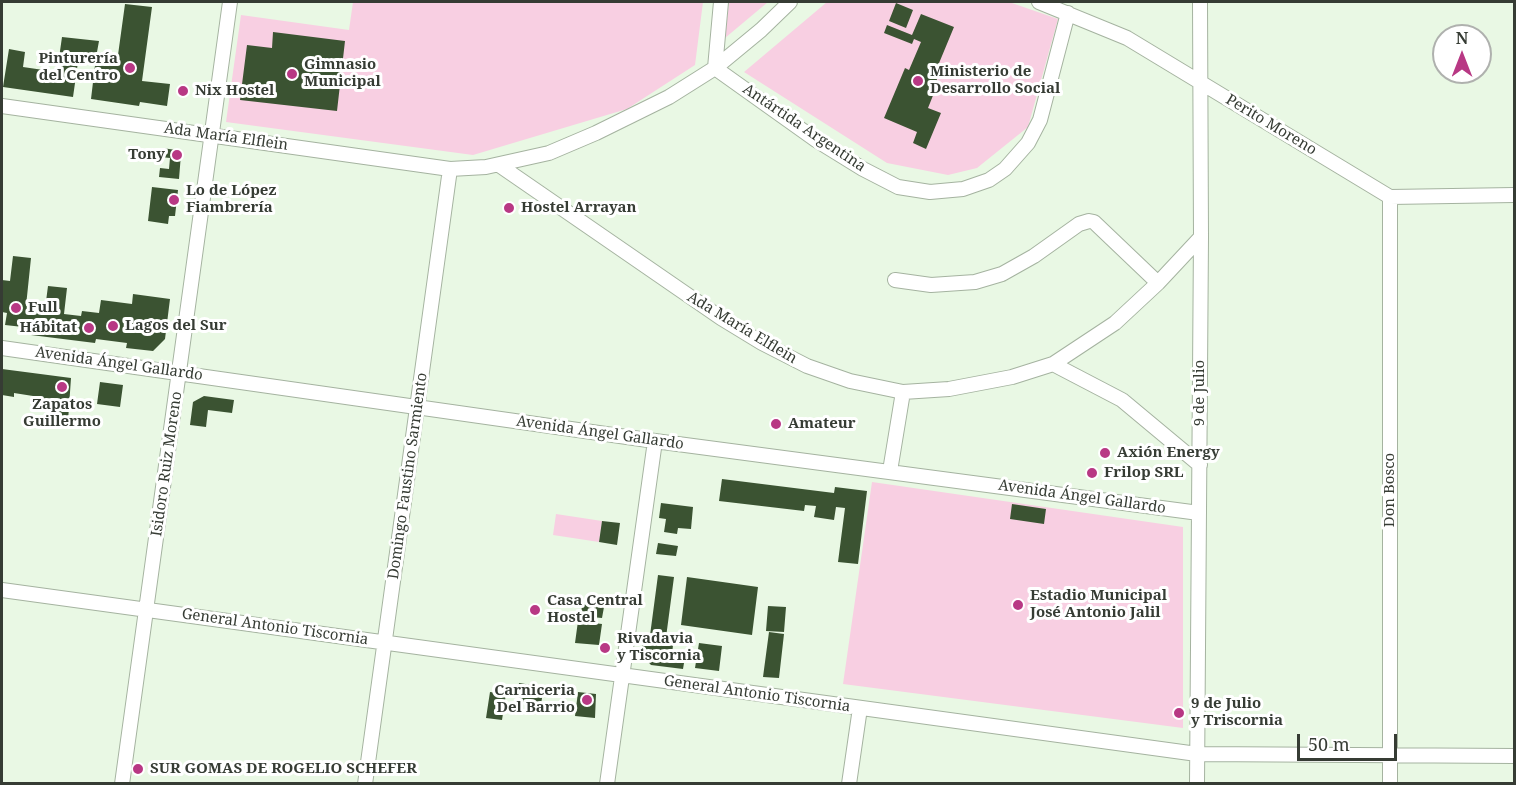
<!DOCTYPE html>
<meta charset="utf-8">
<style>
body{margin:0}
#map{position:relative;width:1516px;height:785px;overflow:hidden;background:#e9f8e4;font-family:"Noto Serif",serif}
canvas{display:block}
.frame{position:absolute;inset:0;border:3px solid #363c34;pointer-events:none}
.north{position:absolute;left:1432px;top:24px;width:60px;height:60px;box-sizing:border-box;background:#fff;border:2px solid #afb1ae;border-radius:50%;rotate:0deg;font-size:16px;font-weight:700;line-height:24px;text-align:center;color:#363c34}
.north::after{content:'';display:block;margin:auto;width:21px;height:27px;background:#b83884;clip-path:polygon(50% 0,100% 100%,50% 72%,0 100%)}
.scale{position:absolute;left:1297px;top:734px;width:100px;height:27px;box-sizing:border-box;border:3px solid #363c34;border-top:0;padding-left:8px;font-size:18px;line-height:21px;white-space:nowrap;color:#363c34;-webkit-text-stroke:4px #fff;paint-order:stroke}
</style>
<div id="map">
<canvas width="1516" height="785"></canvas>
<div class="frame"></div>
<div class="north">N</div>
<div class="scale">50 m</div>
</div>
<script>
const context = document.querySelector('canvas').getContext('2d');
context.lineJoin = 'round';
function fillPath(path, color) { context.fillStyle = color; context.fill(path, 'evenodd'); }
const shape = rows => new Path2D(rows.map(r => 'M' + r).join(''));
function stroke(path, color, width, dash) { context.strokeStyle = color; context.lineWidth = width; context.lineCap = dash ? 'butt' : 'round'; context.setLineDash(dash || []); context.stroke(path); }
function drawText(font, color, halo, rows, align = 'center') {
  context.font = font + ' "Noto Serif",serif'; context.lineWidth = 6; context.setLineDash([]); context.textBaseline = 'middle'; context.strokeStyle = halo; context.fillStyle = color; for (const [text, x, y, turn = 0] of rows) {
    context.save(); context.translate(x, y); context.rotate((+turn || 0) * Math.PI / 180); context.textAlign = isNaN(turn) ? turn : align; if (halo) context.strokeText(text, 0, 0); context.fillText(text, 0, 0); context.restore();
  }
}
fillPath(shape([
 [353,2,703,2,695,65,627,109,473,155,226,122,241,15,349,30],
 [729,2,768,2,725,38],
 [827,2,1009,2,1058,19,1028,127,977,168,948,175,887,163,744,72],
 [872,482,1183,527,1183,728,843,684],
 [556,514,602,521,599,542,553,535]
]), '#f8cfe2');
fillPath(shape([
 [896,3,913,10,906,28,889,21],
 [125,4,152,7,142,81,170,84,167,106,140,102,139,106,91,99,96,57,79,55,73,97,3,87,9,49,25,52,23,67,57,72,62,37,99,41,97,52,118,55],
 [921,14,954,27,937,68,941,69,932,92,934,93,928,108,941,113,926,149,913,143,917,132,884,118,905,68,909,70,921,42,914,39,912,44,884,33,887,25,912,35],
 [273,32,345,41,337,111,240,100,247,45,272,48],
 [162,148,176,150,181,154,179,179,159,177,160,168,169,169,170,158,161,157],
 [152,187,178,190,175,216,169,216,168,224,148,221],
 [13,256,31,258,26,306,45,309,48,286,67,288,64,314,81,316,82,311,99,313,101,300,132,304,133,294,170,299,165,339,153,351,126,348,127,343,96,339,95,343,23,334,23,327,5,325,7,313,2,312,2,280,10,281],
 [2,369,71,378,68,421,51,419,52,405,32,402,33,396,14,393,14,397,2,395],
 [100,382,123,385,120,407,97,404],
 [204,396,234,400,232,413,208,410,206,427,190,425,193,402],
 [722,479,834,493,835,487,867,491,858,564,838,562,845,508,836,507,834,520,814,517,816,506,805,505,804,511,719,501],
 [661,503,693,507,691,529,678,528,677,534,664,532,666,519,659,518],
 [1012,504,1046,509,1044,524,1010,519],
 [602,521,620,523,617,545,599,542],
 [658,543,678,546,676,556,656,554],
 [658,575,674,577,665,645,673,645,672,655,685,657,683,669,651,665,641,654,643,642,649,643],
 [687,577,758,587,752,635,681,625],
 [582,604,604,607,602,618,581,616],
 [768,606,786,607,784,632,766,631],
 [578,621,602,624,599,645,575,643],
 [769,632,784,634,779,678,763,677],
 [699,643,722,646,719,671,695,668],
 [519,683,544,687,541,704,517,701],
 [490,692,506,694,502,720,486,718],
 [578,692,596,694,595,718,575,716]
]), '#3b5332');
const minor = shape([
 [721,2,715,68,816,140,863,169,898,187,930,192,963,189,989,180,1005,169,1028,143,1040,120,1068,13],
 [1039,2,1127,38,1390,197,1514,195],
 [2,106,450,169,486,167,549,153,596,133,669,97,715,68,761,30,790,2],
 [499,165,721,318,762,343,807,366,850,381,903,392,949,389,1012,377,1053,364,1115,323,1158,283,1201,237],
 [895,280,931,285,975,282,1002,274,1034,256,1079,224,1089,221,1094,222,1158,283],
 [2,348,655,441,1199,513],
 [1053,364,1122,400,1200,465],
 [890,471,903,392],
 [2,590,1197,754,1514,756],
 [122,784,230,2],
 [365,784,450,169],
 [607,784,655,441],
 [849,784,860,708],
 [1197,784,1201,237,1200,2],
 [1390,784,1390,197]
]);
stroke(minor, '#a5b3a0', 16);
stroke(minor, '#fff', 14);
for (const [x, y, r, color] of [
 [130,68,6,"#b83884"],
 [292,74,6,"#b83884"],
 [918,81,6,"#b83884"],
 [183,91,6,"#b83884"],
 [177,155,6,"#b83884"],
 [174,200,6,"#b83884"],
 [509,208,6,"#b83884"],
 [16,308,6,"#b83884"],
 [113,326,6,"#b83884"],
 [89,328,6,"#b83884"],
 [62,387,6,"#b83884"],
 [776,424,6,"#b83884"],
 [1105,453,6,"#b83884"],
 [1092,473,6,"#b83884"],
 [1018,605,6,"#b83884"],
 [535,610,6,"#b83884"],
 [605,648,6,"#b83884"],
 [587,700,6,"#b83884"],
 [1179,713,6,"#b83884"],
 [138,769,6,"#b83884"]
]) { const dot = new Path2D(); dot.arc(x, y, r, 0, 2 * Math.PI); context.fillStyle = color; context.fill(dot); stroke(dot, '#fff', 2); }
drawText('bold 15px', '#363c34', '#fff', [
 ["Pinturería",118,59,"right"],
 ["del Centro",118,76,"right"],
 ["Gimnasio",304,65],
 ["Municipal",304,82],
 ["Ministerio de",930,72],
 ["Desarrollo Social",930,89],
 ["Nix Hostel",195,91],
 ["Tony",165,155,"right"],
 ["Lo de López",186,191],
 ["Fiambrería",186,208],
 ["Hostel Arrayan",521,208],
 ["Full",28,308],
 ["Lagos del Sur",125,326],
 ["Hábitat",77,328,"right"],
 ["Zapatos",62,405,"center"],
 ["Guillermo",62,422,"center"],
 ["Amateur",788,424],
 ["Axión Energy",1117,453],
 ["Frilop SRL",1104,473],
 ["Estadio Municipal",1030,596],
 ["José Antonio Jalil",1030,613],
 ["Casa Central",547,601],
 ["Hostel",547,618],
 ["Rivadavia",617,639],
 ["y Tiscornia",617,656],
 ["Carniceria",575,691,"right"],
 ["Del Barrio",575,708,"right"],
 ["9 de Julio",1191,704],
 ["y Triscornia",1191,721],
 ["SUR GOMAS DE ROGELIO SCHEFER",150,769]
], 'left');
drawText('15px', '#363c34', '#fff', [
 ["Perito Moreno",1271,125,31],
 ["Antártida Argentina",804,128,34],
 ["Ada María Elflein",226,137,8],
 ["Ada María Elflein",742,328,31],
 ["Avenida Ángel Gallardo",119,364,8],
 ["9 de Julio",1200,393,-90],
 ["Avenida Ángel Gallardo",600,433,8],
 ["Isidoro Ruiz Moreno",167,464,-82],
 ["Domingo Faustino Sarmiento",408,476,-82],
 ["Don Bosco",1390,490,-90],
 ["Avenida Ángel Gallardo",1082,497,8],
 ["General Antonio Tiscornia",275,627,8],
 ["General Antonio Tiscornia",757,694,8]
]);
</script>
